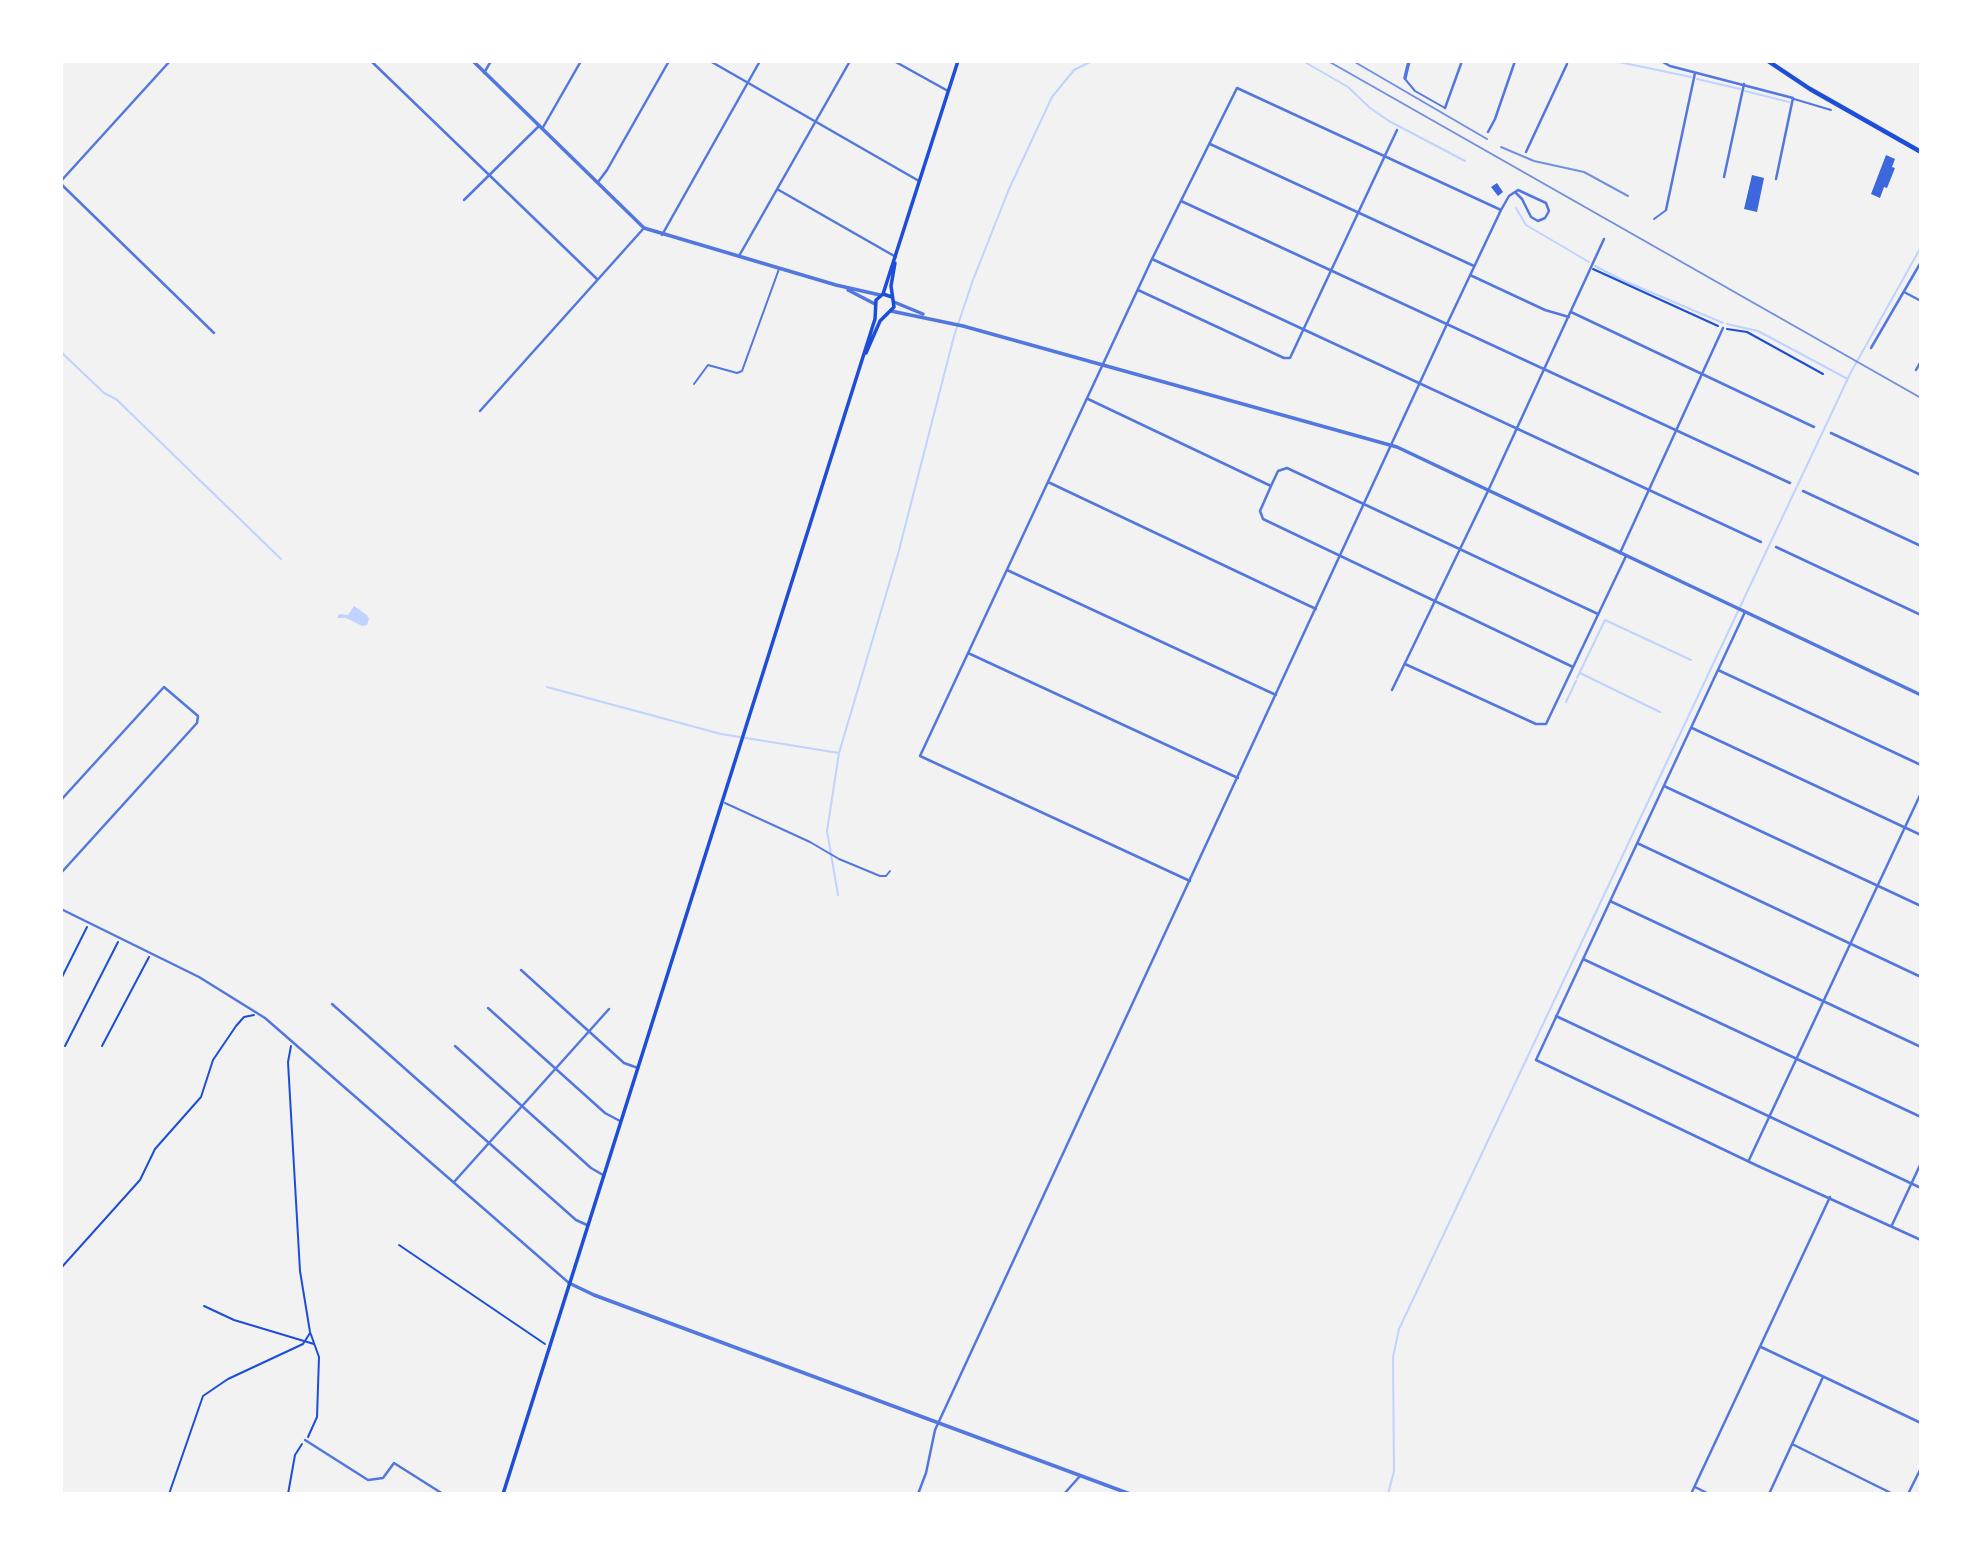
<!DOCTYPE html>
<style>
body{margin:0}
#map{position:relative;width:1982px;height:1555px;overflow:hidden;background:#f2f2f2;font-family:"Source Sans 3",sans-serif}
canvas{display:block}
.frame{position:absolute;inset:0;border:63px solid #fff;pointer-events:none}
</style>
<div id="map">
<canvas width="1982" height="1555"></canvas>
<div class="frame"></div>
</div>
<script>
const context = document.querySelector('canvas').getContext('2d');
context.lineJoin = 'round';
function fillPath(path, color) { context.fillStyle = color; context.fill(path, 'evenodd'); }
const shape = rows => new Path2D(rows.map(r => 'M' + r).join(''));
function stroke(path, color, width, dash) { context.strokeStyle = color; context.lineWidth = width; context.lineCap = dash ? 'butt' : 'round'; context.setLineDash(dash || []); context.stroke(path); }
fillPath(shape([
 [354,606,367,615,369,619,367,625,362,626,346,618,337,618,339,614,348,615]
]), '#bfd3fe');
stroke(shape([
 [1303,61,1348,87,1370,108,1389,121,1465,161],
 [1619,62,1691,77],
 [1697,79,1740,89],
 [1745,91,1789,102],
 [1516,208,1526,225,1589,262],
 [1595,266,1620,279,1723,323],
 [1727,324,1758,331,1846,378],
 [61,352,104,393,116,399,281,559],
 [1580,673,1660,712],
 [1577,678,1605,620,1691,660],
 [547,687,721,734,839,753],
 [1566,702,1576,681],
 [838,895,827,831,839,753,898,554,954,336,973,280,1009,189,1052,97,1074,70,1092,61],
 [1388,1494,1394,1471,1393,1357,1399,1329,1851,372,1921,247]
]), '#bfd3fe', 2);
fillPath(shape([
 [1886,155,1895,159,1892,167,1895,168,1887,188,1884,187,1880,198,1871,194],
 [1752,175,1764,178,1757,212,1744,209],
 [1497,183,1503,192,1498,196,1491,187]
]), '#3d67dc');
stroke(shape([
 [1593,269,1718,326],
 [1727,329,1747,332,1823,374],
 [61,979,87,927],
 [65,1046,118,942],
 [102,1046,149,957],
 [291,1046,288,1062,300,1271,310,1332,319,1357,317,1417,308,1437],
 [399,1245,545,1344],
 [61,1268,140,1180,155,1149,201,1097,213,1060,236,1026,244,1017,254,1015],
 [204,1306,234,1320,314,1344],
 [169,1494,203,1396,228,1379,303,1344,310,1333],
 [288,1494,295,1455,302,1444]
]), '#1d4ed8', 2);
stroke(shape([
 [1405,79,1415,91,1445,108],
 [1794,99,1831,110],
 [1654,219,1665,211],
 [694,384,708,365,737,373,742,371,779,269],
 [725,803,810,842,839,859,880,876,886,876,890,871]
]), '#5277de', 2);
stroke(shape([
 [371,61,597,279],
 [710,61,919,181],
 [894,61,948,91],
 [1661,61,1670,66,1793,98,1776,179],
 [484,73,491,61],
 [1445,108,1462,61],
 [542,129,581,61],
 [1488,132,1495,119,1515,61],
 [1210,144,1474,266],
 [1526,152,1567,64],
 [1724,177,1744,84],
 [61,181,170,61],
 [598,182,607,170,669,61],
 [61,184,214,333],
 [777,189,896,257],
 [1518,190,1546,203,1549,211,1545,218,1538,221,1531,217,1522,199,1515,192,1518,190],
 [464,200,539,126],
 [1181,201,1790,483],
 [1666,210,1695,73],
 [662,235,760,61],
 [739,256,850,61],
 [1152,259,1761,542],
 [1470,275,1545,310,1569,317],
 [1138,290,1284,358,1290,358,1397,130],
 [1904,292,1921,301],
 [1571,312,1814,427],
 [1871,348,1921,262],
 [1916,370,1921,361],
 [1088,399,1271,486,1278,471,1287,468,1598,614],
 [480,411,644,228],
 [1831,433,1921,475],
 [1048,482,1316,609],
 [1271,486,1260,511,1263,519,1573,667],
 [1803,491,1921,546],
 [1776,547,1921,615],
 [1620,553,1723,328],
 [1007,570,1276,695],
 [1745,612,1536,1060,1758,1166,1921,1240],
 [968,653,1238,778],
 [1405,664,1536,724,1546,724,1626,556],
 [1718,670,1921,765],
 [1392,690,1488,491,1604,239],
 [1692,728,1921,835],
 [1664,786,1921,906],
 [61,800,164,687,198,716,197,723,61,873],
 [1637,843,1921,977],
 [1190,881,920,756,1152,259,1237,88,1501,210],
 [1610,901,1921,1047],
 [61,909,199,977,265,1018,569,1283],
 [1583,959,1921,1117],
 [521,970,624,1063,638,1068],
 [332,1004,576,1220,587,1225],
 [488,1008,605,1113,620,1121],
 [1556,1016,1921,1188],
 [455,1046,591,1168,603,1175],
 [1749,1160,1921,793],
 [454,1182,609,1009],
 [1892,1225,1921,1163],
 [1761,1347,1921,1423],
 [305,1440,368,1480,383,1478,394,1463,443,1494],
 [1792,1444,1893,1494],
 [1695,1487,1709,1494],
 [918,1494,926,1473,935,1430,1447,324,1501,210,1509,196,1515,192],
 [1064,1494,1080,1476],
 [1691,1494,1830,1197],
 [1769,1494,1823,1377],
 [1908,1494,1921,1468]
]), '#5277de', 2.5);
stroke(shape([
 [473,61,644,228,836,285,880,295],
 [1405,78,1409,61],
 [848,290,875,304],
 [894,302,923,314],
 [891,311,963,326,1397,447,1921,695],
 [569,1283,594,1295,1130,1494]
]), '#5277de', 3.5);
stroke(shape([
 [883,294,958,61],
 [866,353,880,321,894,307,891,286,895,263],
 [503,1494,875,319,876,300,883,294,892,297]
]), '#1d4ed8', 3.5);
stroke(shape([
 [1768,61,1810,89,1921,152]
]), '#1d4ed8', 4.5);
stroke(shape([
 [1328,61,1921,398],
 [1353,61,1487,139],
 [1501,147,1534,161,1584,172,1628,196]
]), '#7290e2', 2);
</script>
